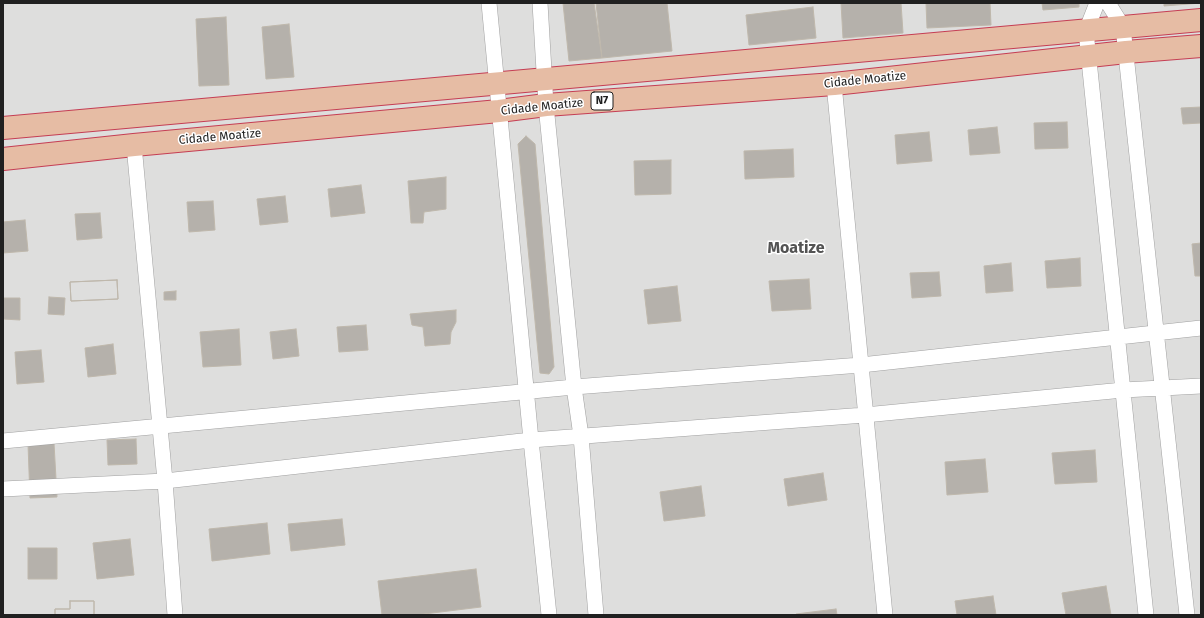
<!DOCTYPE html>
<style>
body{margin:0}
#map{position:relative;width:1204px;height:618px;overflow:hidden;background:#f0eee8;font-family:"Fira Sans",sans-serif}
canvas{display:block}
.frame{position:absolute;inset:0;border:4px solid #202020;pointer-events:none}
</style>
<div id="map">
<canvas width="1204" height="618"></canvas>
<div class="frame"></div>
</div>
<script>
const context = document.querySelector('canvas').getContext('2d');
context.lineJoin = 'round';
function fillPath(path, color) { context.fillStyle = color; context.fill(path, 'evenodd'); }
const shape = rows => new Path2D(rows.map(r => 'M' + r).join(''));
function stroke(path, color, width, dash) { context.strokeStyle = color; context.lineWidth = width; context.lineCap = dash ? 'butt' : 'round'; context.setLineDash(dash || []); context.stroke(path); }
function drawText(font, color, halo, rows, align = 'center') {
  context.font = font + ' "Fira Sans",sans-serif'; context.lineWidth = 3; context.setLineDash([]); context.textBaseline = 'middle'; context.strokeStyle = halo; context.fillStyle = color; for (const [text, x, y, turn = 0] of rows) {
    context.save(); context.translate(x, y); context.rotate((+turn || 0) * Math.PI / 180); context.textAlign = isNaN(turn) ? turn : align; if (halo) context.strokeText(text, 0, 0); context.fillText(text, 0, 0); context.restore();
  }
}
fillPath(shape([
 [3,3,1201,3,1201,615,3,615]
]), '#dededd');
const building = shape([
 [563,3,594,3,602,58,569,61,563,3],
 [596,3,667,3,672,51,602,58,596,3],
 [841,3,901,3,903,33,843,38,841,3],
 [926,3,990,3,991,25,927,28,926,3],
 [1042,3,1079,3,1079,7,1043,10,1042,3],
 [1164,3,1201,3,1164,6,1164,3],
 [813,7,816,38,749,45,746,15,813,7],
 [226,17,229,85,199,86,196,19,226,17],
 [289,24,294,77,266,79,262,27,289,24],
 [1201,107,1201,123,1183,124,1181,108,1201,107],
 [1067,122,1068,148,1035,149,1034,123,1067,122],
 [997,127,1000,153,970,155,968,130,997,127],
 [929,132,932,161,897,164,895,135,929,132],
 [526,136,535,144,554,367,549,374,540,373,518,144,526,136],
 [793,149,794,177,745,179,744,151,793,149],
 [671,160,671,194,635,195,634,161,671,160],
 [446,177,446,209,424,212,423,223,411,223,408,181,446,177],
 [361,185,365,213,331,217,328,189,361,185],
 [285,196,288,222,260,225,257,199,285,196],
 [213,201,215,230,189,232,187,202,213,201],
 [100,213,102,238,77,240,75,214,100,213],
 [25,220,28,251,3,253,3,222,25,220],
 [1201,243,1201,276,1195,276,1192,244,1201,243],
 [1080,258,1081,286,1047,288,1045,261,1080,258],
 [1011,263,1013,291,986,293,984,266,1011,263],
 [939,272,941,296,912,298,910,273,939,272],
 [809,279,811,309,772,311,769,281,809,279],
 [117,280,118,299,71,301,70,282,117,280],
 [117,280,118,299,71,301,70,282,117,280],
 [677,286,681,321,648,324,644,290,677,286],
 [176,291,176,300,164,300,164,292,176,291],
 [49,297,65,298,64,315,48,314,49,297],
 [3,298,20,298,20,320,3,319,3,298],
 [456,310,456,322,451,332,450,344,425,346,423,327,412,325,410,314,456,310],
 [366,325,368,350,339,352,337,327,366,325],
 [239,329,241,365,203,367,200,332,239,329],
 [296,329,299,356,273,359,270,332,296,329],
 [113,344,116,374,88,377,85,348,113,344],
 [41,350,44,382,17,384,15,352,41,350],
 [136,439,137,464,108,465,107,440,136,439],
 [54,443,57,497,30,498,28,444,54,443],
 [1095,450,1097,482,1055,484,1052,453,1095,450],
 [985,459,988,492,947,495,945,462,985,459],
 [823,473,827,500,788,506,784,479,823,473],
 [701,486,705,516,664,521,660,492,701,486],
 [342,519,345,545,291,551,288,524,342,519],
 [267,523,270,554,212,561,209,529,267,523],
 [130,539,134,575,97,579,93,543,130,539],
 [28,548,57,548,57,579,28,579,28,548],
 [476,569,481,607,416,615,382,615,378,581,476,569],
 [1106,586,1111,615,1066,615,1062,593,1106,586],
 [993,596,996,615,957,615,955,601,993,596],
 [70,601,94,601,94,615,55,615,55,609,70,609,70,601],
 [70,601,94,601,94,615,55,615,55,609,70,609,70,601],
 [836,609,837,615,796,615,796,614,836,609]
]);
fillPath(building, '#b5b1ab');
stroke(building, '#bfb8ac', 1);
const minor = shape([
 [489,3,531,440,549,615],
 [540,3,546,105,574,387,581,436,596,615],
 [1097,3,1086,31,1146,615],
 [1108,3,1123,27,1187,615],
 [834,84,885,615],
 [134,145,165,481,175,615],
 [3,441,574,387,861,365,1201,328],
 [3,489,165,481,531,440,865,415,1123,390,1201,386]
]);
const trunk = shape([
 [3,128,1201,20],
 [3,159,134,145,499,111,546,105,834,84,1126,52,1201,46]
]);
stroke(minor, '#a1a1a1', 16);
stroke(trunk, '#c53e54', 24);
stroke(minor, '#fff', 15);
stroke(trunk, '#e6bca4', 22);
for (const [x, y, w] of [
 [602,101,22]
]) { const box = new Path2D(); box.roundRect(x - w / 2, y - 9, w, 18, 3); context.fillStyle = '#fff'; context.fill(box); stroke(box, '#202020', 1); }
drawText('bold 11px', '#202020', null, [
 ["N7",602,101]
]);
drawText('12px', '#202020', '#fff', [
 ["Cidade Moatize",865,80,-6],
 ["Cidade Moatize",542,107,-6],
 ["Cidade Moatize",220,137,-5]
]);
drawText('bold 16px', '#535353', '#fff', [
 ["Moatize",796,249]
]);
</script>
